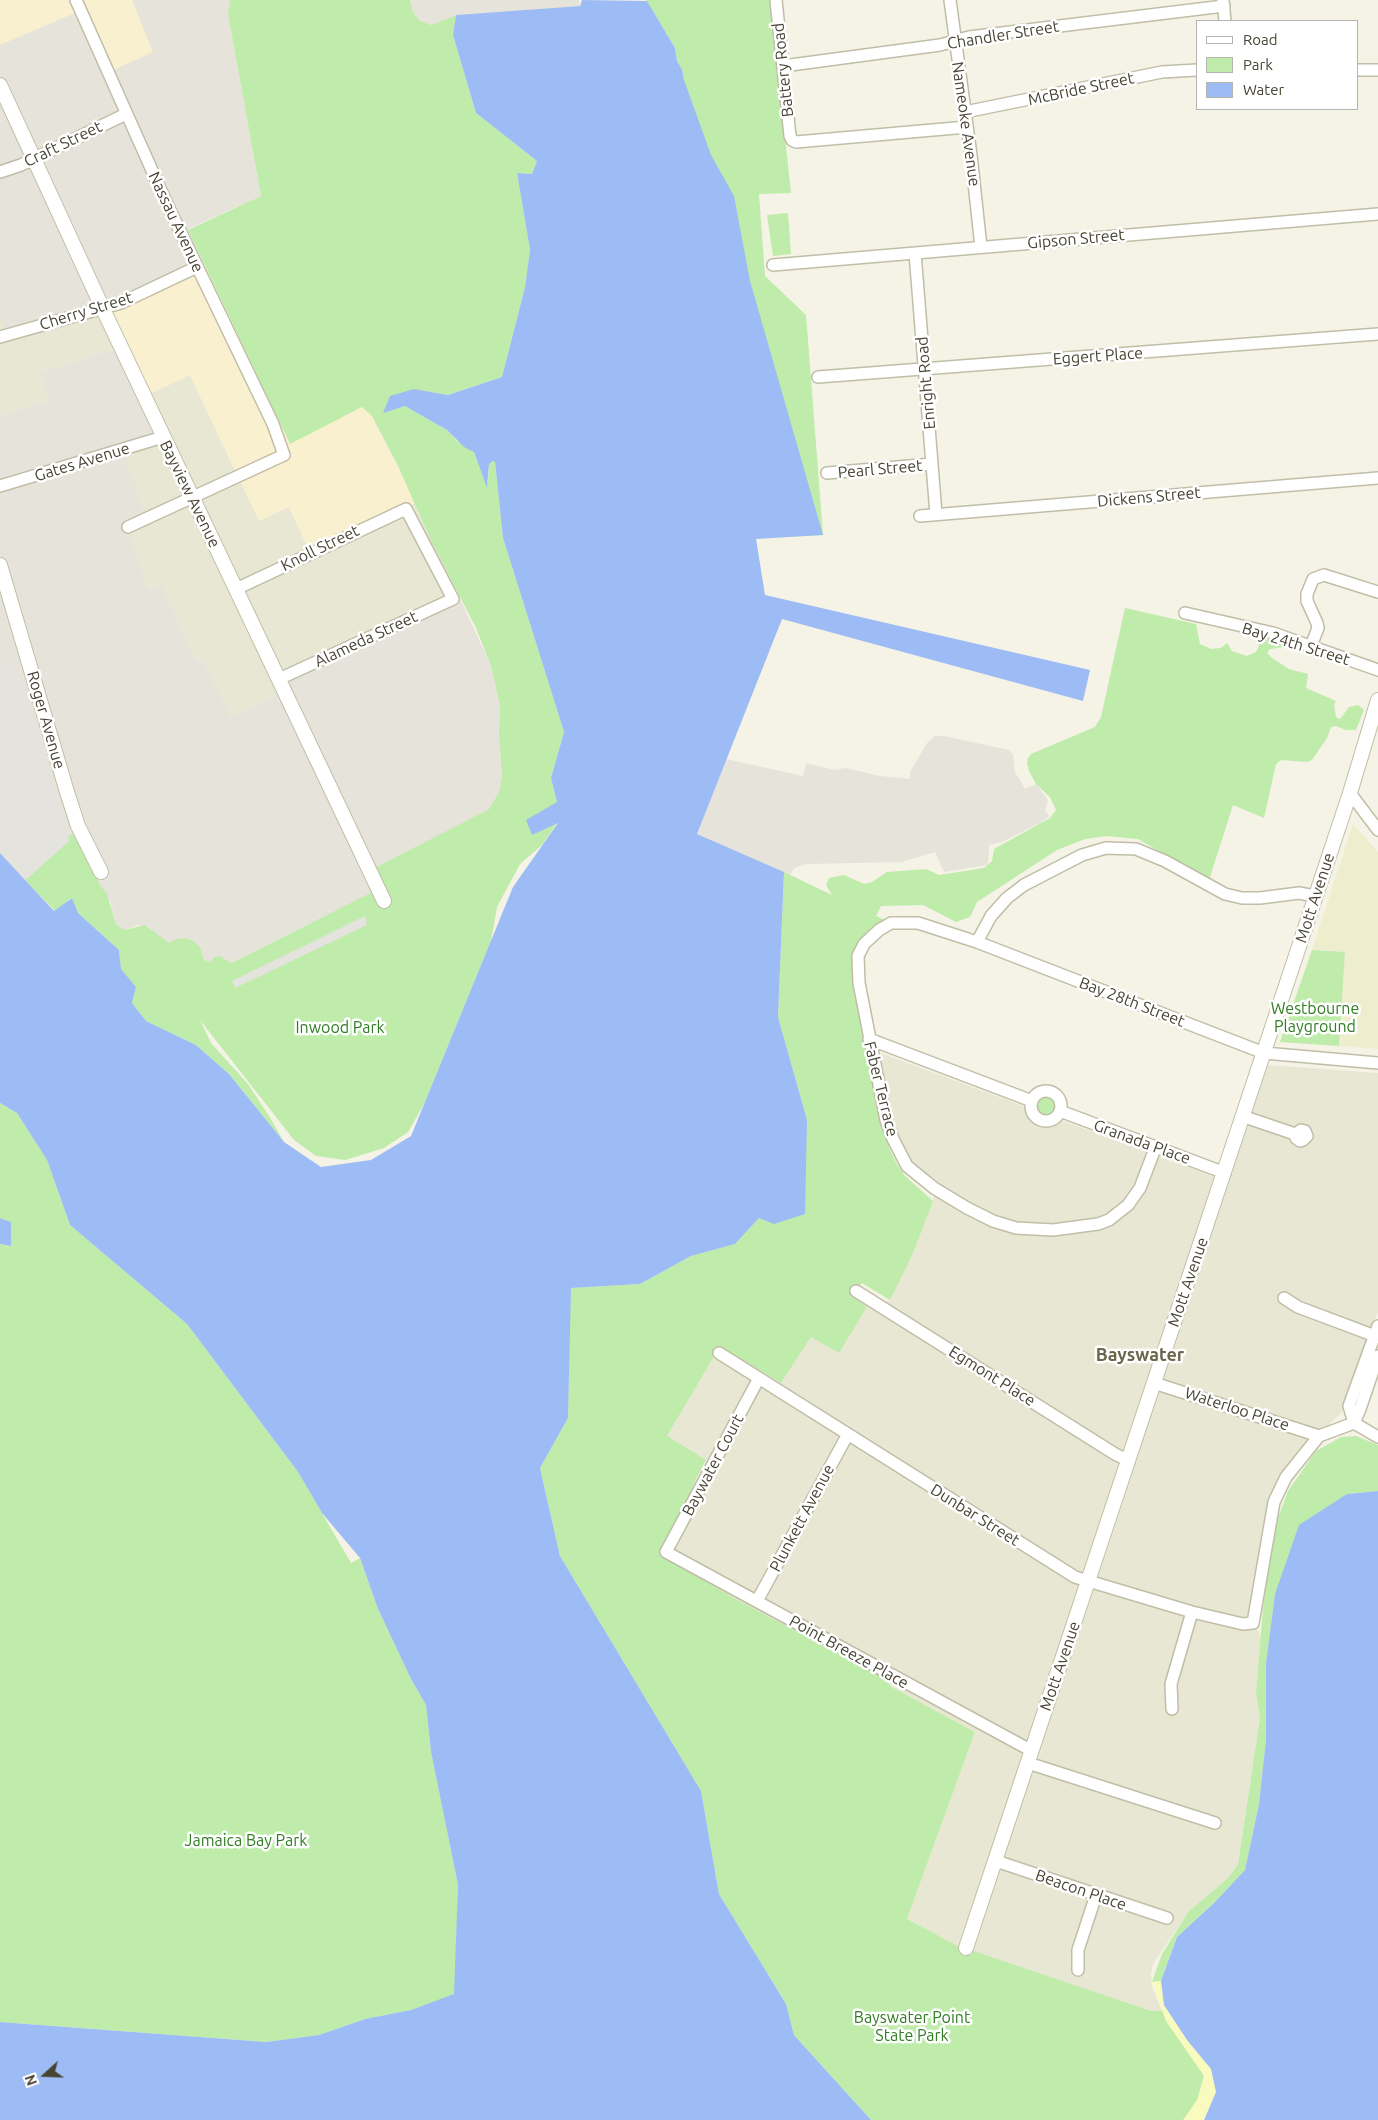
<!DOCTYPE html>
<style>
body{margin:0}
#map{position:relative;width:1378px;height:2120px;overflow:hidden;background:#f4f3e5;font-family:Ubuntu,sans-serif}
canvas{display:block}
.legend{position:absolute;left:1196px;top:20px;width:162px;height:90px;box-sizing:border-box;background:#fff;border:1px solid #b5b4ae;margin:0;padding:6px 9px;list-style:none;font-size:15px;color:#474434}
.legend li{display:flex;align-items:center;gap:10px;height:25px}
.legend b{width:25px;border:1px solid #b5b4ae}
.north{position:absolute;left:20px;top:2050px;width:50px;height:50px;-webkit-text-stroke:4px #fff;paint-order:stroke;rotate:250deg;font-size:14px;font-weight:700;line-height:20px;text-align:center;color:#474434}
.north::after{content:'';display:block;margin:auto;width:18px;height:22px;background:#474434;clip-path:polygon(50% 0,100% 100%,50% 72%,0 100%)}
</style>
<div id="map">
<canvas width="1378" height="2120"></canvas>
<ul class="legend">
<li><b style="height:6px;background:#fff"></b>Road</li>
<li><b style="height:14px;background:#bfebab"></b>Park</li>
<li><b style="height:14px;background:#9dbcf5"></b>Water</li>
</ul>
<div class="north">N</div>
</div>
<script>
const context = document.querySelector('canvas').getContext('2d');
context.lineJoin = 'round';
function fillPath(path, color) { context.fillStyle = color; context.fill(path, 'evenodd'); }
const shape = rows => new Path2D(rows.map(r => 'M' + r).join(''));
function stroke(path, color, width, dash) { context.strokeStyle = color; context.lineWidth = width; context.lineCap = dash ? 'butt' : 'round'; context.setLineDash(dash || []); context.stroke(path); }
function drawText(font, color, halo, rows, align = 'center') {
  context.font = font + ' Ubuntu,sans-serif'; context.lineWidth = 5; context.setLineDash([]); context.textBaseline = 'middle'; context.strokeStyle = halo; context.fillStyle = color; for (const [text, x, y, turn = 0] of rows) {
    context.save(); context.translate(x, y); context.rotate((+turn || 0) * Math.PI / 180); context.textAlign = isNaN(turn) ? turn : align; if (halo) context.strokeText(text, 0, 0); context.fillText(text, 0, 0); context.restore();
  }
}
fillPath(shape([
 [102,305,122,347,40,372,49,401,0,415,0,312],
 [190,375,238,477,289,507,310,552,415,503,459,596,281,681,285,691,231,716,203,659,197,661,161,584,148,590,129,529,124,450,145,396],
 [878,1052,1228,1182,1267,1065,1378,1073,1378,1311,1342,1412,1306,1448,1272,1497,1252,1615,1261,1638,1256,1693,1260,1718,1238,1864,1229,1877,1188,1912,1153,1964,1151,1974,1152,1987,1162,2011,1151,2012,956,1945,907,1919,975,1732,655,1558,706,1461,666,1438,720,1346,781,1383,811,1337,839,1353,867,1307,890,1300,933,1201,938,1182,912,1163,900,1144,892,1125]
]), '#e8e7d3');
fillPath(shape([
 [0,0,132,0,154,52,109,73,0,45],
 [203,263,290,444,362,407,372,416,398,466,415,503,310,552,289,507,259,521,190,375,145,396,102,305,120,302]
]), '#f8f0cf');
fillPath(shape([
 [132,0,230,0,228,14,261,196,188,229,203,263,120,302,6,333,0,312,0,45,82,10,109,72,153,52],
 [410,0,579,0,580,6,456,15,432,25,420,21,412,13],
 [122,347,165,438,124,450,146,521,129,529,148,590,161,584,197,661,203,659,231,716,285,691,280,681,459,596,491,666,500,706,499,736,502,776,499,792,489,809,368,872,376,890,230,963,225,959,210,963,204,960,200,947,194,941,185,938,169,943,154,933,149,927,139,925,125,930,121,928,116,924,110,900,100,885,69,841,25,880,0,853,0,415,49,401,40,372],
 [935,736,944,736,1009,750,1013,755,1015,772,1025,789,1036,784,1048,800,1045,811,1050,816,1040,823,1002,842,989,845,988,865,944,872,935,852,902,862,807,864,794,868,790,875,697,834,726,759,803,776,806,763,834,770,846,768,880,776,910,779,910,772,927,743]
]), '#e6e4da');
fillPath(shape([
 [1353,824,1378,852,1378,1049,1339,1046,1345,952,1312,950]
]), '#eeedce');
fillPath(shape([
 [230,0,410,0,413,13,420,21,432,25,456,15,453,35,476,113,537,161,532,174,517,173,530,250,525,287,502,377,448,395,414,389,383,412,405,406,447,430,457,441,474,452,485,482,488,483,489,464,493,461,495,462,503,538,564,732,551,778,557,802,558,822,542,845,520,864,497,907,491,941,424,1104,408,1132,384,1148,345,1160,316,1156,294,1140,200,1020,211,1043,248,1084,271,1119,284,1142,229,1074,196,1045,146,1021,132,1003,136,987,121,970,119,950,78,913,71,898,55,911,25,880,69,841,68,837,76,831,100,885,107,894,116,924,121,928,125,930,145,925,169,943,176,939,185,938,194,941,200,947,204,960,210,962,215,957,220,956,231,963,376,890,367,872,489,809,499,792,502,776,499,736,500,706,491,666,476,628,430,538,398,466,372,416,362,407,290,444,188,230,261,196,228,14],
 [646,0,770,0,791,193,759,194,765,276,806,315,823,535,759,538,682,69,677,61,675,48],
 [788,213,791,254,773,256,767,215],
 [1125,608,1196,624,1200,644,1211,649,1221,648,1227,643,1232,651,1247,656,1256,652,1259,646,1256,635,1274,638,1290,646,1270,649,1267,653,1272,658,1289,669,1308,674,1306,688,1336,701,1334,705,1336,717,1340,719,1349,707,1358,705,1364,710,1356,730,1346,730,1336,726,1331,727,1327,738,1312,760,1307,762,1281,760,1276,764,1264,818,1233,805,1209,880,1138,839,1106,836,1085,839,1057,850,977,902,970,917,956,922,923,905,881,906,876,916,887,921,853,964,855,992,876,1102,881,1124,890,1150,897,1164,905,1176,933,1201,913,1253,890,1300,862,1283,852,1296,867,1307,839,1353,811,1337,781,1383,738,1357,719,1348,667,1436,706,1460,696,1479,661,1555,739,1601,887,1680,890,1686,975,1732,907,1919,956,1945,1151,2011,1162,2011,1211,2068,1204,2120,871,2120,794,2035,786,2004,719,1894,701,1791,560,1556,540,1468,568,1418,570,1288,640,1284,691,1256,735,1244,759,1218,807,1120,778,1017,784,872,832,895,826,885,829,878,844,875,864,884,872,882,887,872,926,869,939,875,984,868,992,861,994,849,1050,818,1056,810,1050,797,1036,784,1029,771,1027,763,1028,758,1031,754,1095,727,1101,717],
 [1312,950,1345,952,1339,1046,1280,1042],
 '1036 1107a10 10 0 1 1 20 0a10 10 0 1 1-20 0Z',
 [0,1103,17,1113,47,1160,70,1225,187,1324,298,1472,351,1563,360,1558,378,1609,411,1679,426,1705,431,1752,458,1885,455,1995,411,2010,365,2019,319,2035,266,2042,0,2022,0,1244,10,1246,11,1222,0,1218],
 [1356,1436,1378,1445,1378,1491,1347,1494,1275,1595,1266,1663,1266,1739,1259,1804,1245,1870,1214,1903,1177,1937,1161,1981,1152,1982,1162,1954,1188,1912,1229,1877,1238,1864,1260,1718,1256,1693,1263,1608,1275,1526,1288,1491,1316,1451,1341,1437]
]), '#bfebab');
fillPath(shape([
 [1161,1981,1164,2005,1187,2040,1211,2068,1217,2092,1204,2120,1183,2120,1197,2100,1204,2076,1166,2021,1152,1982]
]), '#f9fbbe');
fillPath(shape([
 [0,655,23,681,69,841,28,878,0,847],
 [365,916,367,925,235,988,232,981]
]), '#e4e3de');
fillPath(shape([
 [582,0,647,1,675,48,677,61,682,69,684,80,711,155,734,196,750,281,823,535,756,539,765,595,1090,670,1083,701,782,619,697,834,784,872,778,1017,807,1120,805,1214,774,1224,759,1218,735,1244,691,1256,640,1284,571,1288,568,1418,540,1468,560,1556,701,1791,719,1894,786,2004,794,2035,871,2120,0,2120,0,2022,266,2042,319,2035,365,2019,411,2010,454,1994,458,1885,431,1752,426,1705,411,1679,378,1609,360,1558,322,1513,298,1472,187,1324,70,1225,47,1160,17,1113,0,1103,0,853,54,911,72,898,78,913,119,950,121,969,136,987,132,1003,146,1021,196,1045,229,1074,284,1142,321,1167,371,1160,411,1136,513,887,558,823,532,835,526,820,557,802,551,778,564,732,503,538,495,462,493,461,489,464,487,488,474,452,464,447,447,430,405,406,383,413,390,396,414,389,448,395,502,377,525,287,530,250,517,173,532,174,537,161,476,113,453,35,456,15,580,6],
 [0,1218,11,1222,11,1246,0,1244],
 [1378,1491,1378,2120,1204,2120,1216,2092,1211,2069,1187,2040,1164,2005,1161,1981,1177,1937,1214,1903,1245,1870,1259,1804,1266,1739,1266,1663,1275,1594,1299,1525,1347,1494]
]), '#9dbcf5');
const minor = shape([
 [76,0,167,204,273,424,284,455,128,527],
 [776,0,790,136,792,140,796,142,967,127],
 [950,0,971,155,981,247],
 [1223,0,1225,21],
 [783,66,940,45,969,37,1224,6],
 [1357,70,1378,70],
 [965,112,1162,72,1197,70],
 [0,172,21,165,126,114],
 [915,253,936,514],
 [773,265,1378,214],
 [0,337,121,303,197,267],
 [818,377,1378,334],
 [827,473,932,464],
 [0,486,163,437],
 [920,516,1378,478],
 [236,589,406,509,453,599,279,679],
 [1185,613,1273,633,1378,670],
 [1311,646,1318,628,1317,623,1307,601,1307,594,1313,579,1324,575,1378,592],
 [1350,793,1378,830],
 [977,942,991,916,1007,898,1024,885,1082,855,1106,848,1136,849,1165,861,1225,894,1242,898,1260,898,1299,893,1315,896],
 [869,1039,1032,1101],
 '1031 1106a15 15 0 1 1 30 0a15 15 0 1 1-30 0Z',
 [1060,1111,1225,1173],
 [1242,1116,1295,1134,1296,1138,1300,1141,1303,1140,1307,1136,1305,1131,1301,1130,1295,1134],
 [1156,1146,1140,1188,1128,1205,1109,1220,1098,1224,1053,1230,1016,1228,993,1221,967,1208,934,1188,907,1166,893,1139,886,1120,859,983,858,956,864,944,879,930,891,923,918,923,977,942,1264,1053,1378,1063],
 [856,1291,1115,1454,1129,1461],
 [1284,1298,1298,1307,1378,1337],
 [719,1353,1075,1577,1192,1612,1243,1624,1253,1623,1274,1502,1286,1477,1319,1436,1354,1423,1360,1409,1378,1356],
 [759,1378,666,1552,1032,1751],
 [1154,1383,1319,1436],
 [1354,1423,1349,1406,1378,1326],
 [1354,1423,1378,1437],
 [757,1601,848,1434],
 [1172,1709,1171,1684,1192,1612],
 [1028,1763,1215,1823],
 [996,1861,1167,1918],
 [1078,1970,1078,1950,1096,1895]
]);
const tertiary = shape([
 [0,85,102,307,384,901],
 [0,565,67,792,78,826,101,872],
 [966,1948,1350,793,1378,700]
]);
stroke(minor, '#c0bea7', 14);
stroke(tertiary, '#c0bea7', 16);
stroke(minor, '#fff', 11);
stroke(tertiary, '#fff', 14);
drawText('16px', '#474434', '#fff', [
 ["Chandler Street",1003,35,-9],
 ["Battery Road",783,70,-96],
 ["McBride Street",1081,89,-12],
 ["Nameoke Avenue",966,124,82],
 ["Craft Street",63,144,-26],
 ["Nassau Avenue",176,222,65],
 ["Gipson Street",1076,239,-5],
 ["Cherry Street",86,311,-17],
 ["Eggert Place",1098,356,-4],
 ["Enright Road",926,383,-95],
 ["Gates Avenue",82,462,-17],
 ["Pearl Street",880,469,-5],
 ["Bayview Avenue",190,494,64],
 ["Dickens Street",1149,497,-5],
 ["Knoll Street",320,548,-26],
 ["Alameda Street",366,639,-25],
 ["Bay 24th Street",1296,644,17],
 ["Roger Avenue",46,720,74],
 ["Mott Avenue",1315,898,-72],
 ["Bay 28th Street",1132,1002,21],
 ["Faber Terrace",881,1089,76],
 ["Granada Place",1142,1142,20],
 ["Mott Avenue",1188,1282,-71],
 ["Egmont Place",992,1376,32],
 ["Waterloo Place",1237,1409,18],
 ["Baywater Court",713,1465,-62],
 ["Dunbar Street",975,1515,32],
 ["Plunkett Avenue",802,1518,-62],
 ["Point Breeze Place",849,1652,29],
 ["Mott Avenue",1060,1666,-71],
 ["Beacon Place",1081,1890,19]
]);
drawText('16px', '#307d23', '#fff', [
 ["Westbourne",1315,1009],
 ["Playground",1315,1027],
 ["Inwood Park",340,1028],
 ["Jamaica Bay Park",246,1841],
 ["Bayswater Point",912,2018],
 ["State Park",912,2036]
]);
drawText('bold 18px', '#6b664b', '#fff', [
 ["Bayswater",1140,1355]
]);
</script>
